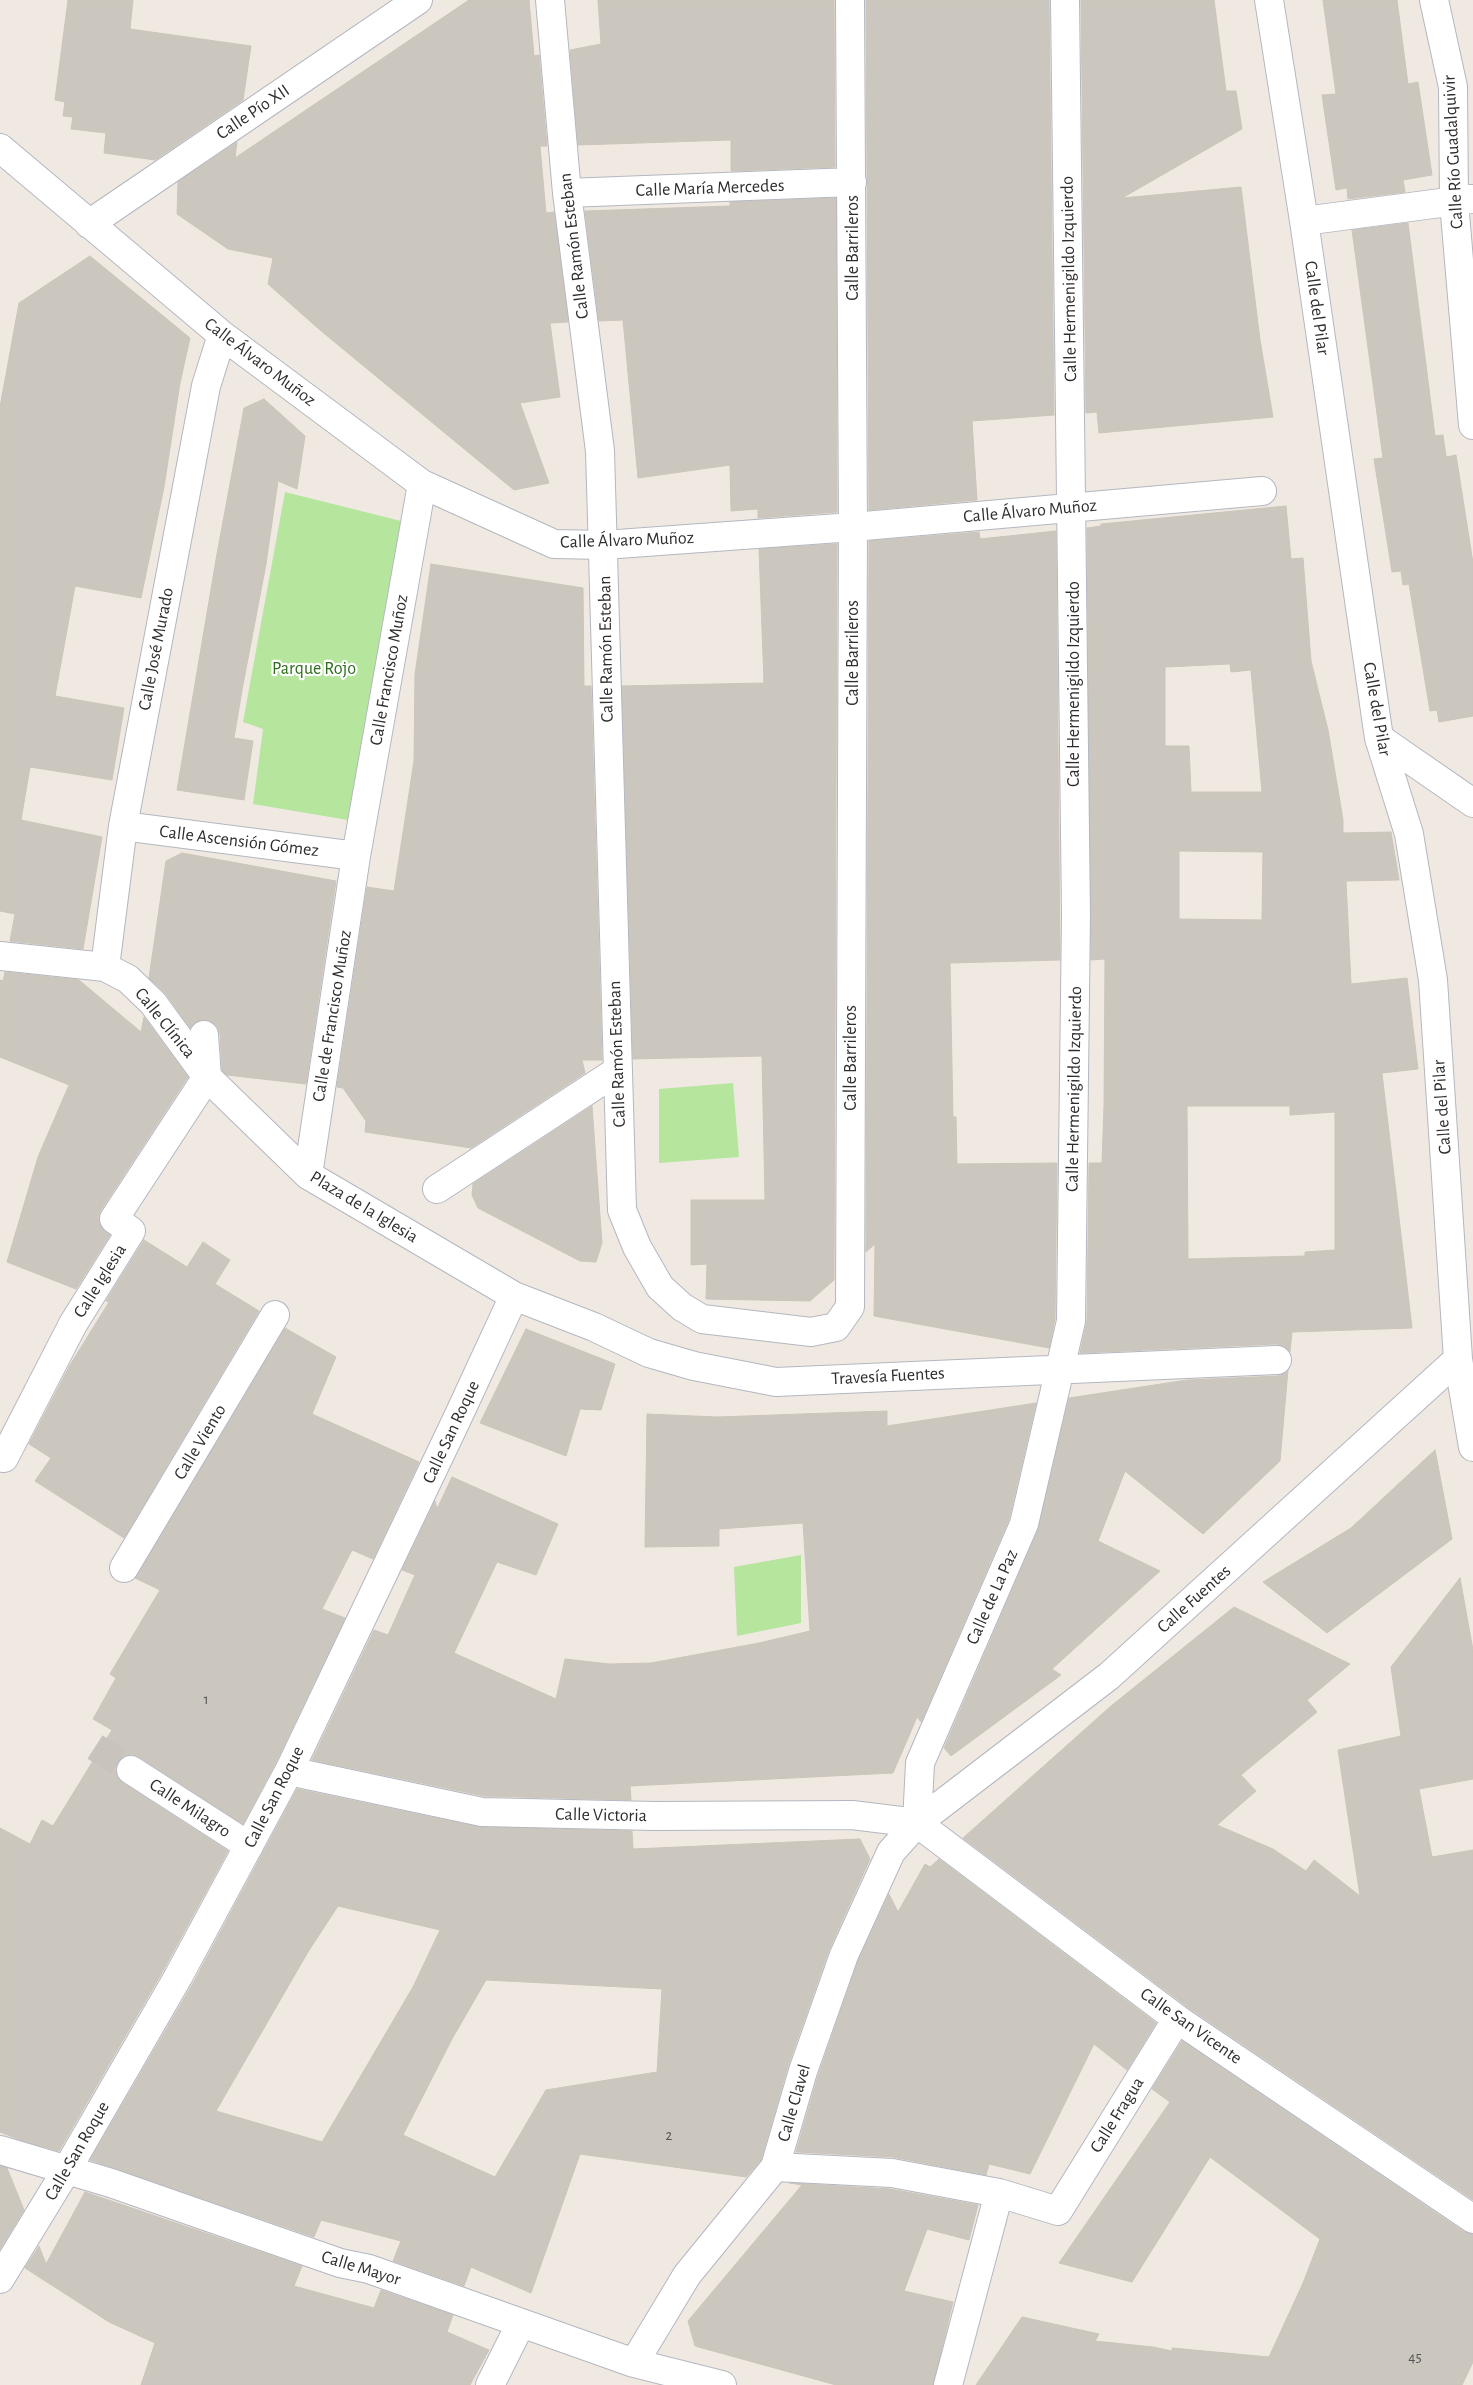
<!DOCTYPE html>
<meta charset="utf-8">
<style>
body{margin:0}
canvas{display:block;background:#efe9e1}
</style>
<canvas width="1473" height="2385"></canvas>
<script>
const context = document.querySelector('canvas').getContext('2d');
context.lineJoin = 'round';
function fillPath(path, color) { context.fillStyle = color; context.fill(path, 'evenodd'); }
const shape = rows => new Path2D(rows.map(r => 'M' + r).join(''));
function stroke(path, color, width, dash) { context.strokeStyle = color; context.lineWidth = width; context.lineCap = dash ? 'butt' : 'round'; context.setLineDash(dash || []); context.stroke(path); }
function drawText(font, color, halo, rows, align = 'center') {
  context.font = font + ' "Alegreya Sans",sans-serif'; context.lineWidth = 4.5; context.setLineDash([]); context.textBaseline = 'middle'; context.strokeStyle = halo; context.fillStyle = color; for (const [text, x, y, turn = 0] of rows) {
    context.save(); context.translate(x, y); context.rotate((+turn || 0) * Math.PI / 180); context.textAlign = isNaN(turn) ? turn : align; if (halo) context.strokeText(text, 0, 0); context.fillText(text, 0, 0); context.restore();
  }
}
fillPath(shape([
 [285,492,401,521,348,820,253,804,263,729,243,722],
 [733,1083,739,1157,659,1163,659,1089],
 [801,1555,801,1623,737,1636,734,1567]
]), '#b6e59e');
const building = shape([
 [68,0,133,0,130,29,251,46,243,100,155,160,104,153,106,133,71,129,73,117,63,116,65,102,55,100,68,0],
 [469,0,529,0,534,56,539,55,547,146,540,146,546,213,554,212,568,322,550,323,560,397,520,403,549,483,514,490,320,330,268,284,273,258,228,249,177,214,178,182,237,142,235,158,469,0],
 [598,0,834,0,835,167,731,171,731,140,578,145,570,50,601,44,598,0],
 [866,0,1049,0,1054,415,972,421,977,500,869,510,866,0],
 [1081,0,1214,0,1226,91,1236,91,1242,129,1122,198,1241,187,1260,340,1273,417,1099,433,1097,412,1086,413,1081,0],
 [1323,0,1397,0,1408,84,1418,82,1432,175,1403,180,1405,192,1348,199,1347,188,1336,190,1322,95,1336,94,1323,0],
 [836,198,837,512,758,518,758,509,731,511,730,465,638,478,623,320,599,321,585,211,730,206,730,202,836,198],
 [1408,223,1435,436,1443,435,1446,457,1456,455,1473,563,1473,716,1439,722,1437,710,1430,711,1409,584,1403,585,1401,571,1392,572,1374,459,1383,458,1352,230,1408,223],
 [90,256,190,338,180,383,164,487,141,598,75,586,55,696,124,708,112,780,30,767,21,820,102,837,83,949,10,941,15,914,0,911,0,407,19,303,90,256],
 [264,399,305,436,297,489,278,481,266,564,242,690,234,738,253,741,244,800,177,790,217,554,244,408,264,399],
 [1286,506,1291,559,1303,558,1311,661,1328,730,1343,820,1343,833,1391,832,1399,880,1346,881,1351,984,1407,978,1418,1069,1382,1073,1412,1328,1292,1332,1290,1352,1284,1346,1276,1344,1080,1353,1087,1321,1089,1163,1102,1163,1104,1106,1105,959,1091,960,1087,528,1101,526,1101,524,1286,506],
 [1230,664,1231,672,1251,670,1262,792,1191,792,1189,746,1165,746,1165,667,1230,664],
 [1179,851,1263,852,1262,920,1179,919,1179,851],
 [1187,1106,1290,1106,1290,1115,1335,1112,1335,1250,1305,1252,1305,1256,1188,1259,1187,1106],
 [1056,531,1060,960,950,963,953,1117,956,1117,957,1164,1057,1163,1055,1319,1049,1348,874,1316,875,1244,866,1252,869,541,979,532,980,539,1056,531],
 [837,544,834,1280,810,1301,706,1299,707,1264,691,1265,691,1200,765,1200,762,1056,633,1059,622,686,764,683,759,549,837,544],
 [431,564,583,588,584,686,591,686,602,1060,582,1060,585,1073,471,1148,365,1132,366,1121,343,1088,337,1087,367,887,394,891,414,761,415,674,431,564],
 [182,853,336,881,306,1084,227,1075,222,1070,220,1034,217,1026,210,1021,202,1020,196,1022,190,1028,166,994,149,978,166,861,182,853],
 [5,972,79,980,141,1032,144,1017,188,1077,101,1210,98,1217,100,1225,110,1235,76,1289,7,1262,38,1157,69,1085,0,1057,0,980,3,981,5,972],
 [592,1106,602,1243,596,1262,580,1261,478,1208,472,1195,473,1184,592,1106],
 [144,1240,187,1267,203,1242,230,1260,215,1284,259,1311,124,1538,35,1481,51,1458,29,1444,70,1365,109,1302,106,1301,144,1240],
 [285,1328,336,1357,312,1414,419,1462,373,1559,352,1550,322,1609,345,1618,275,1764,243,1824,139,1757,132,1754,124,1756,118,1762,115,1769,117,1777,123,1783,228,1851,164,1969,59,2151,23,2141,0,2132,0,1828,30,1844,42,1820,53,1826,112,1730,93,1719,116,1678,110,1674,160,1590,135,1578,285,1328],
 [526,1329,615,1364,601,1410,580,1409,566,1456,480,1423,526,1329],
 [1288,1370,1280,1461,1203,1534,1125,1471,1098,1541,1160,1571,1052,1669,1061,1675,951,1756,944,1748,1038,1530,1069,1398,1187,1380,1278,1376,1288,1370],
 [1036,1403,1009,1519,921,1722,917,1717,893,1773,630,1786,631,1800,484,1796,312,1760,374,1630,388,1635,415,1575,402,1570,435,1501,437,1509,452,1477,558,1524,536,1575,497,1562,454,1653,556,1699,565,1659,609,1664,651,1663,759,1643,810,1631,803,1523,719,1529,719,1546,645,1547,647,1414,717,1417,887,1411,887,1426,1036,1403],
 [1435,1450,1452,1539,1327,1633,1263,1582,1351,1528,1435,1450],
 [1460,1578,1473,1650,1473,1779,1419,1789,1432,1857,1473,1850,1473,2200,1186,2006,963,1838,1111,1706,1234,1607,1350,1664,1307,1700,1317,1712,1241,1775,1256,1791,1217,1825,1273,1849,1306,1871,1314,1860,1360,1896,1338,1750,1401,1736,1391,1667,1460,1578],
 [297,1789,479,1827,632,1831,633,1849,860,1839,870,1859,829,1950,788,2066,761,2160,746,2177,580,2154,531,2293,471,2267,464,2286,393,2261,401,2241,321,2220,314,2237,90,2160,192,1985,297,1789],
 [338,1906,440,1930,413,1987,322,2142,216,2111,308,1952,338,1906],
 [486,1980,662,1989,657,2072,546,2090,495,2177,403,2135,452,2039,486,1980],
 [939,1859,1156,2023,1127,2070,1094,2044,1030,2174,989,2164,986,2175,893,2157,796,2152,818,2076,858,1961,889,1894,898,1912,925,1864,930,1867,939,1859],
 [1182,2041,1464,2232,1473,2234,1473,2362,1462,2385,976,2385,1022,2317,1099,2334,1095,2341,1153,2347,1172,2351,1172,2348,1269,2357,1303,2283,1320,2239,1210,2157,1132,2282,1059,2263,1170,2102,1152,2089,1182,2041],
 [0,2166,7,2168,24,2210,0,2249,0,2166],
 [790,2183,890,2189,978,2205,969,2240,927,2229,904,2291,953,2302,933,2385,836,2385,695,2346,688,2321,802,2185,790,2183],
 [85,2192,302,2266,294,2286,374,2308,381,2290,453,2315,447,2332,489,2350,470,2385,141,2385,155,2343,109,2322,25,2268,39,2246,46,2264,85,2192]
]);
fillPath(building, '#cbc7bf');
stroke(building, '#cbc5ba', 1);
stroke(shape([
 [95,1747,131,1770]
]), '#c8c4bd', 28, [28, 14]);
const pedestrian = shape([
 [437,1189,617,1071],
 [4,1458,73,1324,131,1231,114,1219,207,1077,204,1035],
 [124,1568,275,1315],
 [131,1770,249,1846],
 [775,2167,892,2173,999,2193,1058,2211,1177,2019],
 [948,2385,999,2193]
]);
const minor = shape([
 [550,0,567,193,600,451,622,1210,637,1247,660,1287,682,1307,702,1319,811,1332,836,1327,850,1307,853,527,850,0],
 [1269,0,1304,221,1379,738,1409,834,1433,980,1458,1359,1473,1447],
 [1434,0,1453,87,1454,202,1473,425],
 [0,148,222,335,422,484,554,544,604,545,853,527,1262,491],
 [567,193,852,182],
 [1304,221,1471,199],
 [89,224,418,0],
 [1379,738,1473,803],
 [123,826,356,856],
 [0,956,105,967,128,979,153,1003,207,1077,308,1175,514,1296,594,1327,649,1353,694,1366,776,1382,1277,1360],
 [105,967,123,826,206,386,222,335],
 [308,1175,356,856,422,484],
 [289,1771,482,1812,655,1816,852,1815,917,1823],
 [917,1823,920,1763,1024,1524,1071,1321,1076,914,1065,0],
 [917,1823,1177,2019,1473,2219],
 [0,2150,111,2183,340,2263,369,2269,634,2363,722,2385],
 [0,2279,66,2171,178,1977,289,1771,457,1419,514,1296],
 [634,2363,687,2275,775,2167,803,2071,844,1955,891,1852,917,1823,1109,1676,1458,1359],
 [490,2385,521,2323]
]);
stroke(pedestrian, '#b4b7c1', 30);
stroke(minor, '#b4b7c1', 30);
stroke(pedestrian, '#fff', 28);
stroke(minor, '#fff', 28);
drawText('15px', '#555452', null, [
 ["1",206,1699],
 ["2",669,2135],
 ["45",1415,2357]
]);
drawText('18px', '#2e2e2e', '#fff', [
 ["Calle Pío XII",253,112,-34],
 ["Calle Río Guadalquivir",1453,152,-93],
 ["Calle María Mercedes",710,188,-2],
 ["Calle Ramón Esteban",574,246,-97],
 ["Calle Barrileros",853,248,-90],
 ["Calle Hermenigildo Izquierdo",1069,279,-91],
 ["Calle del Pilar",1317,308,82],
 ["Calle Álvaro Muñoz",260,362,37],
 ["Calle Álvaro Muñoz",1030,511,-5],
 ["Calle Álvaro Muñoz",627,540,-2],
 ["Calle José Murado",156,649,-79],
 ["Calle Ramón Esteban",606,649,-91],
 ["Calle Barrileros",853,653,-90],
 ["Calle Francisco Muñoz",389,670,-80],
 ["Calle Hermenigildo Izquierdo",1074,684,-90],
 ["Calle del Pilar",1377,709,80],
 ["Calle Ascensión Gómez",239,841,7],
 ["Calle de Francisco Muñoz",332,1016,-81],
 ["Calle Clínica",165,1023,51],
 ["Calle Ramón Esteban",617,1054,-92],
 ["Calle Barrileros",851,1058,-90],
 ["Calle Hermenigildo Izquierdo",1074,1089,-89],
 ["Calle del Pilar",1442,1107,-94],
 ["Plaza de la Iglesia",364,1207,31],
 ["Calle Iglesia",100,1281,-58],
 ["Travesía Fuentes",888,1376,-3],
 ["Calle San Roque",451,1432,-65],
 ["Calle Viento",200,1442,-59],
 ["Calle de La Paz",992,1597,-66],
 ["Calle Fuentes",1194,1599,-42],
 ["Calle San Roque",274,1797,-63],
 ["Calle Milagro",190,1808,33],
 ["Calle Victoria",601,1815,1],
 ["Calle San Vicente",1191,2026,35],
 ["Calle Clavel",794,2103,-74],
 ["Calle Fragua",1117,2115,-58],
 ["Calle San Roque",77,2151,-60],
 ["Calle Mayor",361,2268,17]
]);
drawText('18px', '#2c6e1b', '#fff', [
 ["Parque Rojo",314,669]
]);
</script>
